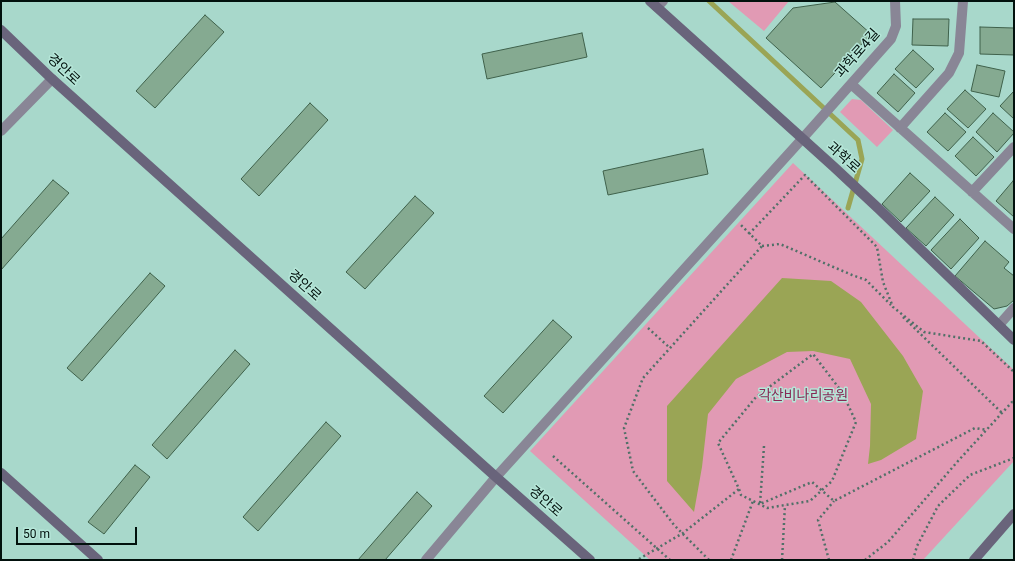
<!DOCTYPE html>
<meta charset="utf-8">
<style>
body{margin:0}
#map{position:relative;width:1015px;height:561px;overflow:hidden;background:#a8d8cb;font-family:Roboto,sans-serif}
canvas{display:block}
.frame{position:absolute;inset:0;border:2px solid #02110d;pointer-events:none}
.scale{position:absolute;left:16px;top:527px;width:121px;height:18px;box-sizing:border-box;border:2px solid #02110d;border-top:0;padding-left:5px;font-size:12px;line-height:14px;white-space:nowrap;color:#02110d;-webkit-text-stroke:3px #b5e6d8;paint-order:stroke}
</style>
<div id="map">
<canvas width="1015" height="561"></canvas>
<div class="frame"></div>
<div class="scale">50 m</div>
</div>
<script>
const context = document.querySelector('canvas').getContext('2d');
context.lineJoin = 'round';
function fillPath(path, color) { context.fillStyle = color; context.fill(path, 'evenodd'); }
const shape = rows => new Path2D(rows.map(r => 'M' + r).join(''));
function stroke(path, color, width, dash) { context.strokeStyle = color; context.lineWidth = width; context.lineCap = dash ? 'butt' : 'round'; context.setLineDash(dash || []); context.stroke(path); }
function drawText(font, color, halo, rows, align = 'center') {
  context.font = font + ' Roboto,"Noto Sans KR",sans-serif'; context.lineWidth = 3; context.setLineDash([]); context.textBaseline = 'middle'; context.strokeStyle = halo; context.fillStyle = color; for (const [text, x, y, turn = 0] of rows) {
    context.save(); context.translate(x, y); context.rotate((+turn || 0) * Math.PI / 180); context.textAlign = isNaN(turn) ? turn : align; if (halo) context.strokeText(text, 0, 0); context.fillText(text, 0, 0); context.restore();
  }
}
fillPath(shape([
 [728,1,789,1,764,31],
 [852,99,861,100,893,130,877,147,840,112],
 [793,163,1014,370,1014,461,923,560,650,560,530,451]
]), '#e19ab4');
fillPath(shape([
 [782,278,831,281,861,302,903,356,923,391,916,439,881,460,868,464,870,446,871,404,850,359,813,351,787,352,736,379,708,414,702,467,694,512,667,481,667,406]
]), '#9aa555');
stroke(shape([
 [709,1,858,140,862,159,848,208]
]), '#9aa555', 5);
const building = shape([
 [835,2,871,34,821,88,766,38,793,8,835,2],
 [205,15,224,32,155,108,136,91,205,15],
 [913,19,949,19,948,46,912,45,913,19],
 [980,27,1014,28,1014,55,980,54,980,27],
 [582,33,587,57,487,79,482,54,582,33],
 [913,50,934,69,916,88,895,69,913,50],
 [977,65,1005,71,999,97,971,91,977,65],
 [894,74,915,93,898,112,877,93,894,74],
 [965,90,986,109,968,128,947,109,965,90],
 [1014,91,1014,119,1000,106,1014,91],
 [310,103,328,120,259,196,241,179,310,103],
 [945,113,966,132,948,151,927,132,945,113],
 [993,113,1014,132,1014,133,997,152,976,132,993,113],
 [973,137,994,157,976,176,955,156,973,137],
 [703,149,708,174,608,195,603,171,703,149],
 [910,173,930,191,901,222,882,204,910,173],
 [53,180,69,193,1,270,1,239,53,180],
 [1013,181,1014,182,1014,217,996,201,1013,181],
 [415,196,434,213,365,289,346,272,415,196],
 [935,197,954,215,926,246,906,228,935,197],
 [960,219,979,238,951,269,931,250,960,219],
 [985,241,1009,262,1004,268,1014,276,1014,300,1007,306,994,309,955,276,985,241],
 [150,273,165,286,82,381,67,368,150,273],
 [553,320,572,337,503,413,484,396,553,320],
 [235,350,250,364,167,459,152,445,235,350],
 [326,422,341,436,258,531,243,517,326,422],
 [135,465,150,477,104,534,88,522,135,465],
 [417,492,432,506,385,560,358,560,417,492]
]);
fillPath(building, '#85aa91');
stroke(building, '#3f614b', 1);
stroke(shape([
 [749,234,805,175,877,247,883,282,893,307,924,332,981,341,1014,372],
 [762,246,780,244,852,275,866,280,891,305],
 [903,317,1002,413],
 [648,328,670,348],
 [764,446,760,504,812,482,834,501,975,428,987,430],
 [553,456,670,560],
 [639,559,683,533,739,489,718,443,756,397,813,354,842,392,856,422,832,481,810,501,767,508,741,495,739,489],
 [709,560,674,525,633,471,624,428,643,378,762,246,741,225],
 [731,560,753,501],
 [782,560,785,505],
 [829,560,818,520,834,501],
 [865,560,888,542,958,461,1012,402,1014,402],
 [913,560,917,546,938,506,970,475,1014,458]
]), '#517068', 2.5, [2, 3]);
stroke(shape([
 [657,7,663,1],
 [851,84,1014,229],
 [900,128,949,73,959,53,963,1],
 [1,131,52,79],
 [972,192,1014,147],
 [999,325,1014,308],
 [426,560,496,477,802,139,891,39,896,26,895,1]
]), '#898696', 10);
stroke(shape([
 [650,1,834,167,879,209,1014,340],
 [1,30,52,79,496,477,590,560],
 [1,473,98,560],
 [974,560,1014,514]
]), '#69647b', 10);
drawText('14px', '#02110d', '#b5e6d8', [
 ["과학로4길",858,54,-49],
 ["경안로",63,70,43],
 ["과학로",843,158,42],
 ["경안로",304,286,42],
 ["경안로",545,502,41]
]);
drawText('14px', '#872955', '#b5e6d8', [
 ["각산비나리공원",803,396]
]);
</script>
